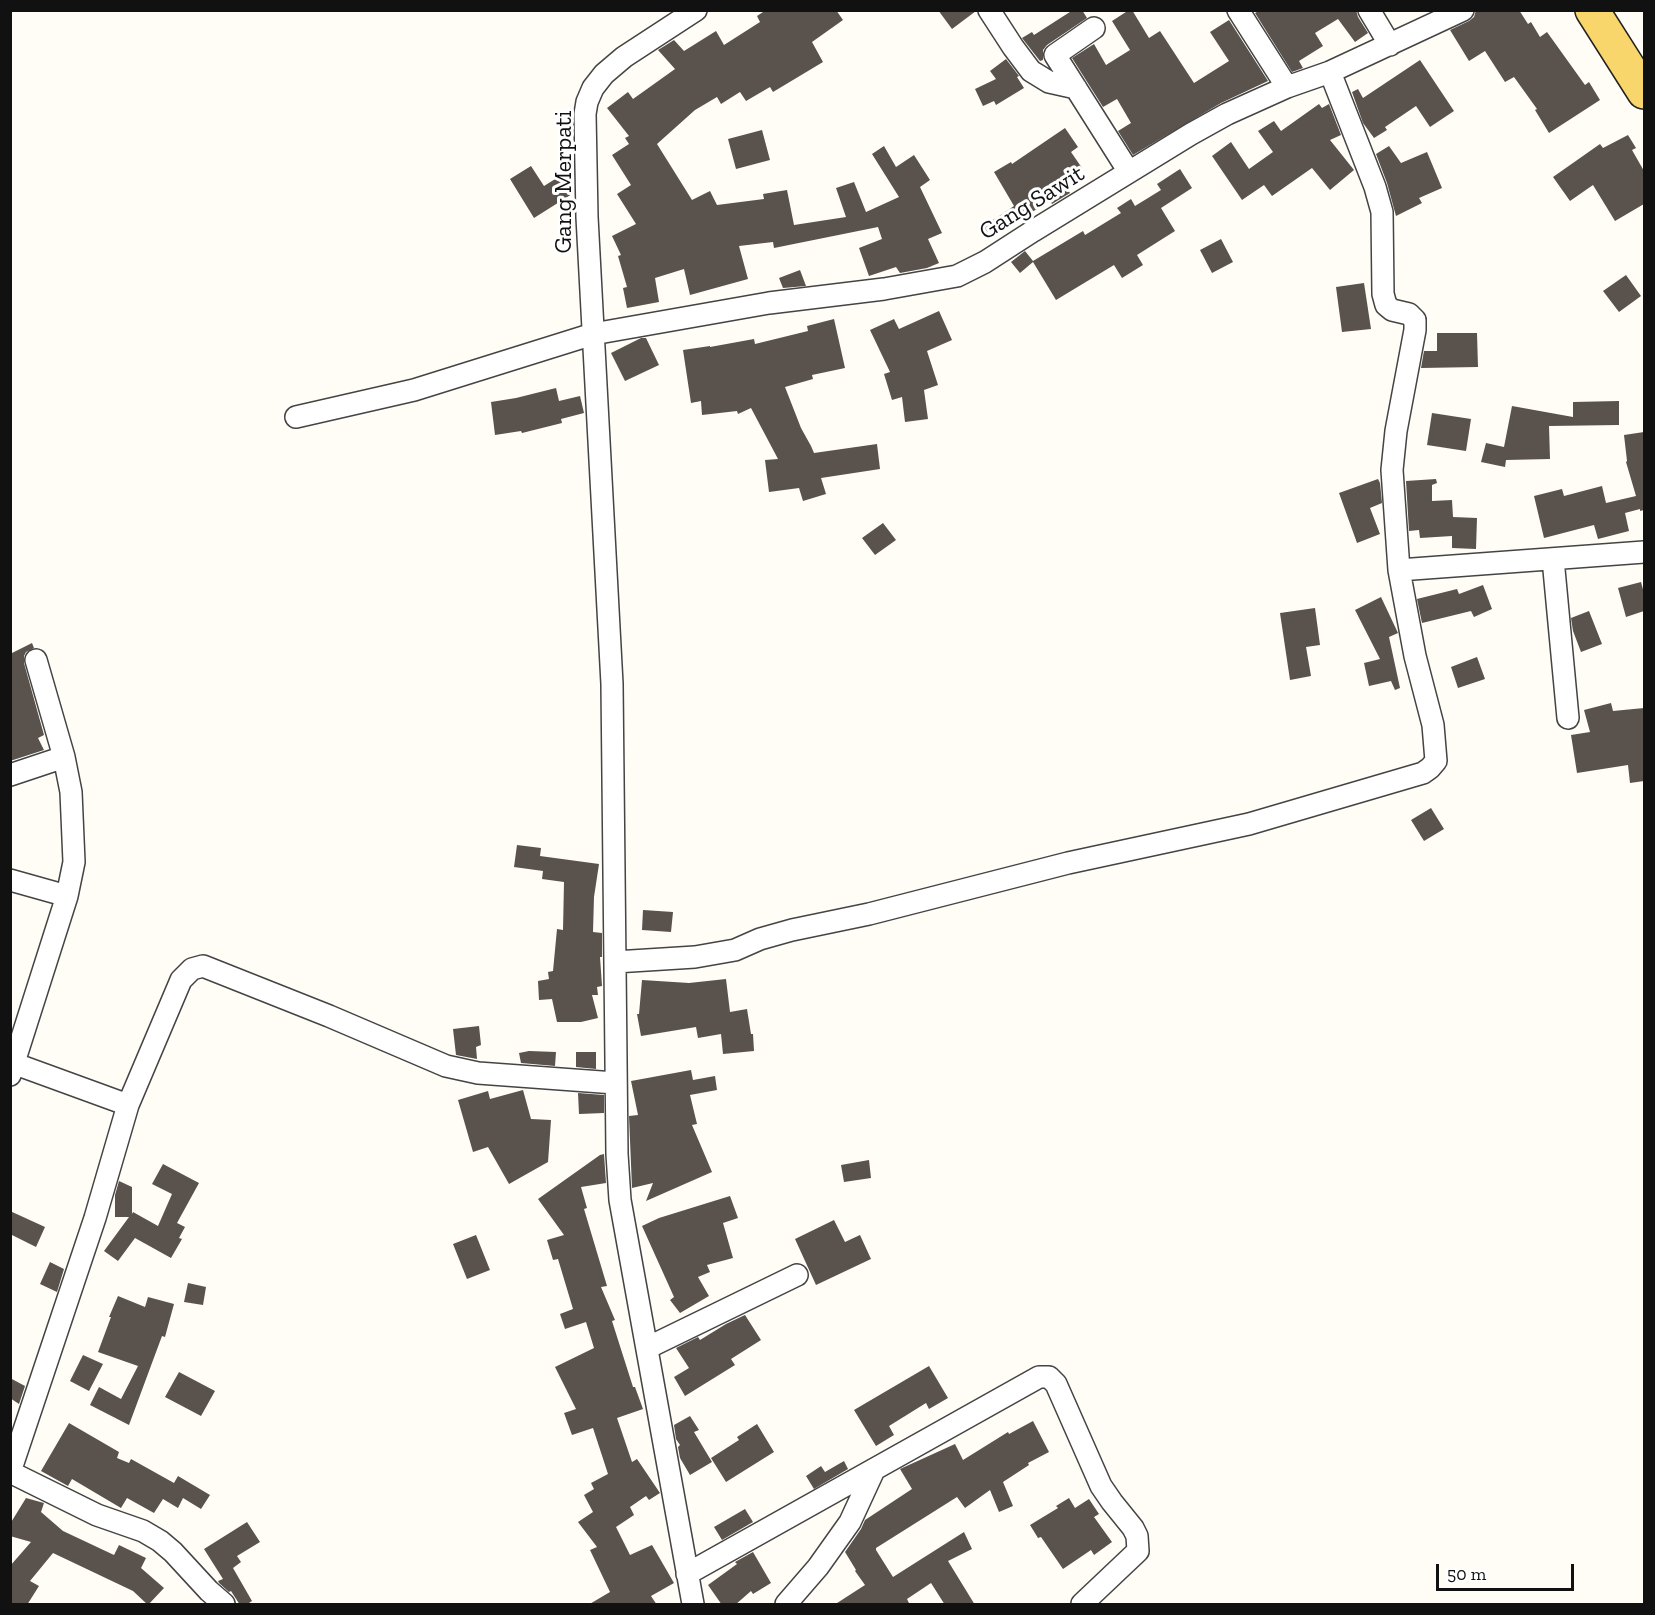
<!DOCTYPE html>
<style>
body{margin:0}
#map{position:relative;width:1655px;height:1615px;overflow:hidden;background:#fffdf5;font-family:"Zilla Slab",serif}
canvas{display:block}
.frame{position:absolute;inset:0;border:12px solid #111;pointer-events:none}
.scale{position:absolute;left:1436px;top:1564px;width:138px;height:27px;box-sizing:border-box;border:3px solid #111;border-top:0;padding-left:8px;font-size:18px;line-height:21px;white-space:nowrap;color:#111;-webkit-text-stroke:4px #fff;paint-order:stroke}
</style>
<div id="map">
<canvas width="1655" height="1615"></canvas>
<div class="frame"></div>
<div class="scale">50 m</div>
</div>
<script>
const context = document.querySelector('canvas').getContext('2d');
context.lineJoin = 'round';
function fillPath(path, color) { context.fillStyle = color; context.fill(path, 'evenodd'); }
const shape = rows => new Path2D(rows.map(r => 'M' + r).join(''));
function stroke(path, color, width, dash) { context.strokeStyle = color; context.lineWidth = width; context.lineCap = dash ? 'butt' : 'round'; context.setLineDash(dash || []); context.stroke(path); }
function drawText(font, color, halo, rows, align = 'center') {
  context.font = font + ' "Zilla Slab",serif'; context.lineWidth = 6; context.setLineDash([]); context.textBaseline = 'middle'; context.strokeStyle = halo; context.fillStyle = color; for (const [text, x, y, turn = 0] of rows) {
    context.save(); context.translate(x, y); context.rotate((+turn || 0) * Math.PI / 180); context.textAlign = isNaN(turn) ? turn : align; if (halo) context.strokeText(text, 0, 0); context.fillText(text, 0, 0); context.restore();
  }
}
fillPath(shape([
 [766,10,836,10,843,20,812,42,823,62,773,92,770,87,746,101,740,92,721,104,717,97,695,110,657,144,692,200,710,191,717,205,764,199,763,194,787,190,794,225,846,217,836,188,854,182,866,212,899,197,872,154,884,146,896,167,914,155,930,180,920,187,942,233,928,239,939,263,927,268,900,273,896,267,869,276,859,248,882,239,878,227,774,248,773,242,739,246,748,279,690,295,684,269,655,278,659,302,627,308,623,288,627,287,618,256,621,255,612,236,636,224,617,194,631,185,612,155,629,144,625,138,629,136,607,108,628,92,633,99,675,69,658,50,674,40,684,51,716,31,724,45,760,22,757,16],
 [938,10,976,10,976,11,952,29],
 [1073,10,1082,10,1087,18,1047,45,1043,50,1043,60,1040,61,1022,38,1032,32,1034,35],
 [1129,10,1132,10,1149,38,1160,31,1194,83,1229,61,1210,32,1229,20,1268,81,1221,103,1133,155,1118,131,1131,123,1117,99,1103,107,1072,58,1094,44,1106,65,1130,50,1112,21],
 [1260,10,1356,10,1358,17,1368,33,1355,42,1338,19,1315,33,1323,46,1299,61,1303,68,1292,72,1255,13],
 [1476,10,1519,10,1528,24,1531,22,1540,37,1547,32,1585,85,1589,82,1600,100,1549,133,1535,110,1537,109,1514,77,1505,82,1485,51,1469,61,1450,30,1469,21,1474,17],
 [1006,59,1019,76,1017,77,1024,88,996,105,994,101,983,106,975,89,996,79,990,71],
 [1420,60,1454,111,1430,127,1416,106,1385,127,1387,130,1374,138,1363,123,1352,92,1358,89,1363,98],
 [1319,104,1322,108,1329,104,1341,135,1330,140,1354,170,1330,190,1312,168,1272,196,1264,185,1242,200,1212,156,1231,142,1249,169,1273,152,1258,131,1274,121,1281,131],
 [1065,128,1078,147,1071,152,1082,168,1063,181,1070,193,1052,204,1050,201,988,239,981,228,1014,206,994,172,1011,162,1012,164],
 [762,130,770,160,736,169,728,139],
 [1628,135,1636,148,1632,150,1644,171,1644,204,1615,221,1593,185,1570,201,1553,177,1600,144,1603,148],
 [1389,146,1401,163,1427,152,1442,188,1419,198,1422,203,1396,216,1387,183,1376,154],
 [531,166,544,186,560,176,572,194,534,218,510,179],
 [1180,169,1192,188,1161,208,1175,231,1137,255,1143,265,1122,278,1114,265,1056,300,1033,262,1020,273,1011,262,1025,251,1033,261,1083,231,1085,235,1121,213,1117,208,1131,199,1135,206,1161,190,1157,184],
 [1221,239,1233,262,1212,273,1200,250],
 [800,270,806,286,783,288,779,278],
 [1626,275,1641,296,1619,312,1603,291],
 [1364,283,1371,329,1342,332,1336,287],
 [939,311,952,340,927,351,938,385,924,390,928,419,905,422,902,397,892,400,884,374,890,372,870,330,894,319,899,329],
 [834,319,845,368,812,375,813,379,785,387,801,428,811,446,814,453,877,444,880,469,821,478,826,494,803,501,799,488,769,492,765,460,778,459,751,408,738,414,737,411,702,415,701,401,691,403,683,350,710,346,710,347,754,339,755,344,808,331,807,326],
 [1437,333,1477,333,1478,367,1421,368,1424,351,1437,351],
 [641,338,646,338,659,365,625,381,611,353],
 [556,388,559,401,580,396,584,413,561,419,562,423,522,433,521,431,495,435,491,402,516,398],
 [1619,401,1619,425,1549,426,1550,459,1506,460,1505,467,1481,462,1486,443,1504,447,1512,406,1573,417,1573,402],
 [1432,413,1471,419,1466,451,1427,445],
 [1644,432,1644,510,1640,511,1640,509,1625,513,1629,531,1598,539,1594,525,1544,538,1534,496,1562,489,1564,496,1602,486,1606,503,1636,496,1626,462,1627,461,1624,435],
 [1378,479,1380,483,1382,503,1370,508,1380,534,1357,543,1339,493],
 [1436,479,1437,483,1432,485,1432,501,1452,500,1453,517,1477,518,1476,549,1452,548,1452,536,1420,538,1419,530,1409,531,1406,481],
 [883,523,896,540,875,555,862,538],
 [1641,582,1644,593,1644,611,1626,617,1618,588],
 [1483,585,1492,609,1474,617,1471,611,1422,623,1417,599,1457,589,1459,594],
 [1381,597,1398,633,1389,637,1400,688,1395,690,1391,681,1369,686,1364,663,1380,659,1355,610],
 [1315,608,1320,645,1306,647,1311,676,1290,680,1280,613],
 [1589,611,1602,644,1581,652,1573,631,1571,618],
 [32,643,34,648,26,652,24,656,24,663,44,735,38,738,44,750,10,761,10,654],
 [1477,657,1485,679,1458,688,1451,667],
 [1611,703,1613,711,1644,708,1644,781,1630,783,1628,765,1577,773,1571,735,1590,732,1584,710],
 [1431,808,1444,829,1424,841,1411,820],
 [517,845,541,848,540,856,599,864,594,897,593,932,602,933,602,957,600,957,602,986,597,987,598,995,592,995,598,1018,581,1022,557,1022,552,999,539,1000,538,981,549,979,548,972,553,971,557,929,563,930,564,882,542,879,543,871,514,867],
 [643,910,673,912,671,932,642,930],
 [726,979,730,1012,747,1009,751,1034,753,1034,754,1051,723,1054,721,1034,698,1038,696,1027,641,1036,637,1014,639,1014,642,980,689,983],
 [479,1026,481,1045,476,1047,477,1059,456,1055,453,1029],
 [529,1051,556,1052,555,1066,521,1063,519,1053],
 [576,1052,596,1052,596,1069,576,1067],
 [691,1070,693,1080,715,1076,717,1090,690,1095,697,1124,692,1125,712,1172,646,1201,653,1183,632,1188,629,1116,638,1115,631,1081],
 [523,1090,531,1119,551,1120,548,1162,509,1184,488,1147,473,1152,458,1100,488,1091,490,1099],
 [578,1093,604,1095,604,1113,579,1114],
 [604,1154,606,1183,581,1187,587,1208,584,1209,607,1286,601,1287,615,1320,612,1321,633,1387,635,1387,643,1409,617,1418,632,1462,637,1459,660,1493,649,1500,646,1496,630,1507,634,1515,616,1527,630,1555,652,1545,674,1583,651,1596,657,1605,588,1605,610,1592,590,1550,597,1547,578,1522,593,1512,584,1495,594,1489,591,1483,608,1474,593,1428,572,1435,564,1413,576,1409,555,1367,594,1348,586,1322,565,1329,560,1314,573,1309,558,1259,553,1260,547,1240,564,1235,538,1199,600,1155],
 [869,1160,871,1178,844,1182,841,1165],
 [163,1164,199,1183,177,1223,185,1227,179,1238,182,1239,171,1258,135,1238,118,1261,104,1251,129,1217,115,1217,115,1195,119,1181,132,1187,132,1214,133,1212,158,1226,172,1194,152,1184],
 [730,1196,738,1218,723,1223,733,1258,707,1265,710,1272,698,1277,709,1296,680,1313,670,1300,674,1297,642,1226,659,1218],
 [10,1211,45,1227,36,1247,10,1234],
 [834,1220,845,1242,860,1235,871,1259,816,1285,795,1239],
 [476,1235,490,1270,467,1279,453,1244],
 [50,1262,64,1269,57,1292,40,1284],
 [188,1283,206,1287,203,1305,184,1302],
 [118,1296,145,1307,148,1297,174,1304,165,1337,162,1336,129,1425,90,1405,99,1387,121,1399,138,1366,98,1352,111,1317,109,1317],
 [745,1315,761,1340,731,1359,735,1365,685,1396,674,1377,689,1368,676,1348,698,1337,700,1340,726,1324],
 [83,1355,103,1364,89,1391,70,1381],
 [929,1366,948,1398,929,1409,926,1403,889,1426,894,1435,876,1446,854,1410],
 [179,1372,215,1391,201,1416,165,1397],
 [10,1378,25,1386,19,1404,10,1398],
 [690,1416,699,1430,694,1432,712,1462,690,1475,680,1458,678,1447,680,1445,676,1439,674,1425],
 [1033,1421,1049,1452,1028,1463,1029,1465,1003,1482,1013,1506,999,1512,990,1490,965,1508,957,1497,876,1548,876,1550,893,1577,964,1532,972,1549,948,1561,975,1605,945,1605,931,1583,907,1599,910,1605,834,1605,865,1585,855,1571,856,1570,845,1552,861,1529,865,1520,912,1489,900,1469,955,1444,963,1460,1008,1432,1009,1434],
 [69,1423,119,1452,117,1458,129,1463,131,1459,174,1483,178,1476,210,1495,201,1509,183,1498,178,1508,163,1499,154,1513,127,1498,121,1508,72,1479,68,1486,41,1471],
 [757,1424,774,1452,726,1482,711,1458,739,1440,737,1437],
 [844,1461,848,1469,814,1489,806,1476,821,1466,825,1472],
 [26,1498,44,1503,41,1512,63,1531,114,1555,119,1545,146,1558,141,1568,164,1588,148,1605,133,1591,53,1553,30,1581,39,1586,27,1605,10,1605,10,1566,31,1542,10,1536,10,1524],
 [1069,1498,1075,1508,1089,1499,1099,1514,1094,1517,1112,1542,1094,1555,1091,1550,1063,1569,1041,1537,1038,1538,1030,1525,1058,1508,1056,1506],
 [745,1509,753,1522,722,1540,714,1527],
 [247,1522,260,1542,237,1556,241,1562,233,1568,252,1601,246,1605,240,1605,231,1591,229,1592,219,1583,218,1581,223,1579,204,1549],
 [753,1552,771,1583,753,1594,751,1591,735,1605,722,1605,708,1585,737,1564,735,1562]
]), '#5a524d');
const minor = shape([
 [989,10,1013,47,1031,71,1049,82,1076,88],
 [1238,10,1287,87],
 [1369,10,1390,45],
 [1094,28,1055,55,1129,172],
 [296,417,414,390,593,334,769,303,884,289,957,276,985,262,1033,231,1191,134,1227,114,1287,87,1330,72,1463,10],
 [1553,559,1568,718],
 [1399,570,1644,552],
 [10,775,64,757],
 [10,880,67,896],
 [615,962,695,957,735,950,760,939,792,930,869,914,1068,863,1249,824,1423,773,1430,768,1436,761,1433,725,1415,656,1399,570,1392,470,1396,431,1415,330,1415,320,1409,314,1392,310,1386,305,1383,294,1382,212,1375,187,1330,72],
 [10,1062,128,1105],
 [10,1075,67,896,74,862,71,792,64,757,36,660],
 [647,1348,797,1275],
 [10,1472,95,1218,128,1105,181,980,192,969,203,966,329,1016,446,1066,478,1073,615,1083],
 [10,1472,97,1515,143,1531,160,1541,173,1552,209,1591,224,1604],
 [687,1574,1039,1377,1049,1377,1056,1384,1101,1486,1112,1502,1133,1528,1137,1536,1138,1551,1082,1604],
 [693,1604,620,1200,617,1154,612,684,587,217,585,114,587,102,593,88,604,74,624,57,696,10],
 [786,1604,818,1567,850,1522,874,1470]
]);
const primary = shape([
 [1592,10,1644,92]
]);
stroke(minor, '#444', 24);
stroke(primary, '#222', 36);
stroke(minor, '#fff', 21);
stroke(primary, '#f9d66b', 33);
drawText('24px', '#111', '#fff', [
 ["Gang Merpati",564,182,-90],
 ["Gang Sawit",1032,203,-32]
]);
</script>
